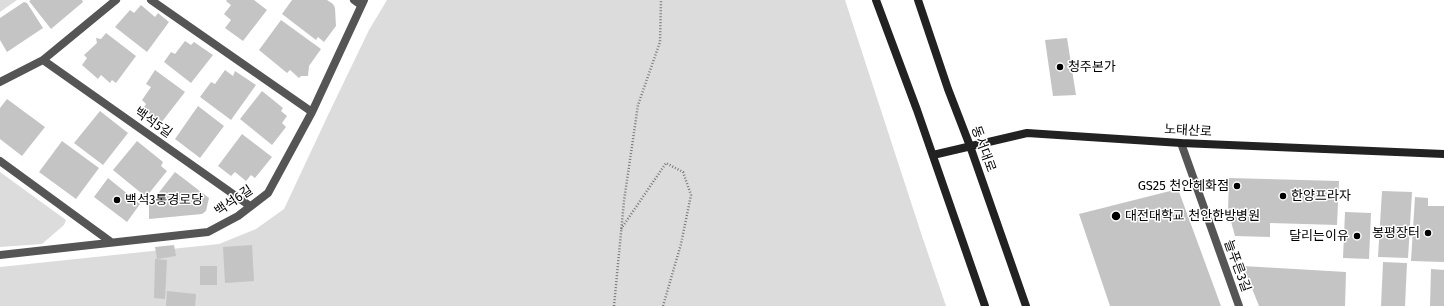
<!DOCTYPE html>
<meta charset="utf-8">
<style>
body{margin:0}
canvas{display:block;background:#fff}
</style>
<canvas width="1444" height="306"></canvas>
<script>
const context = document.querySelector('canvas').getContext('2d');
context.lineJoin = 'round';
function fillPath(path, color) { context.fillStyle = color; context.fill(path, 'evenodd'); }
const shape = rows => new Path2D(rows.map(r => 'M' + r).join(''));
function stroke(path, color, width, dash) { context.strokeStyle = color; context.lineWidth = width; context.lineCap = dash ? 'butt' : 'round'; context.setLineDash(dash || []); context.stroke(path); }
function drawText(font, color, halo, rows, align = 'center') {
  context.font = font + ' "Fira Sans","Noto Sans KR",sans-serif'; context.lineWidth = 3; context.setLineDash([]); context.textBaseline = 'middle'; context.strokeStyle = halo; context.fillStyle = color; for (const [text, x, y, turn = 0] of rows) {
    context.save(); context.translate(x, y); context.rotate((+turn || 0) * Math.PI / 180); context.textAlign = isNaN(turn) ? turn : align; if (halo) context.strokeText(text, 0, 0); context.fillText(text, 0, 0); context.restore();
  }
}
fillPath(shape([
 [0,0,17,0,0,12],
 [387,0,845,0,922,236,946,306,0,306,0,267,219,244,256,229,284,209,329,113,369,30],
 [0,172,66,220,64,225,42,244,0,247]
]), '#dcdcdc');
fillPath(shape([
 [31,0,82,0,83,2,51,29,29,1],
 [227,0,254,0,267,10,243,41,225,28,231,20,224,14,231,5,226,1],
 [292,0,327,0,333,4,335,8,336,26,324,42,318,37,316,40,282,14],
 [24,2,27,3,43,28,7,52,0,40,0,18],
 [141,5,155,17,158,13,169,22,147,52,115,27,130,10,134,13],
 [281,20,321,49,309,66,308,76,301,76,299,78,290,70,287,73,259,50],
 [106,33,136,56,116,83,112,80,110,83,101,75,98,79,82,65,87,58,84,55,97,43,96,38,101,39],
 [1067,38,1076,95,1053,96,1045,40],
 [185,41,191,45,194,42,213,55,191,83,164,62,171,52,175,54],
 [155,70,185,92,161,123,143,109,146,104,142,100,151,87,146,84],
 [225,70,233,76,235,71,256,85,231,120,200,97,211,82,215,84],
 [262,91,283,108,281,111,287,116,282,123,286,127,272,145,240,119],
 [7,99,45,127,22,156,0,139,0,108],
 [198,106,224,126,200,158,175,139],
 [100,111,128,133,103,165,74,143],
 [242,134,272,157,255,178,251,175,246,181,235,172,231,176,218,166],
 [62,141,99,168,76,199,39,172],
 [137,141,163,162,161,166,167,171,146,197,113,170],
 [175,172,209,198,206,211,202,214,149,219,149,205],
 [108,178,140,204,127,222,94,197],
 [1229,178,1339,181,1337,225,1270,223,1270,237,1235,236,1228,211],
 [1178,189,1221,306,1110,306,1079,214],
 [1382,191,1412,192,1408,258,1378,257],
 [1415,197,1428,198,1428,206,1444,206,1444,262,1411,261],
 [1345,212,1371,213,1369,259,1343,258],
 [174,245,176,256,157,259,155,247],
 [252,245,254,281,225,283,223,247],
 [155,259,167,260,165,299,154,298],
 [1383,262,1407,263,1405,306,1381,306],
 [200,266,217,266,217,285,200,285],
 [1243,266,1346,272,1345,306,1259,306],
 [1431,269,1444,270,1444,306,1430,306],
 [167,291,196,294,195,306,166,306]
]), '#c4c4c4');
stroke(shape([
 [621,229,666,163,683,172,691,195,681,244,663,306],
 [614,306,624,201,638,105,660,42,661,0]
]), '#777', 2.5, [1, 2]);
stroke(shape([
 [151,0,312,112],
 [354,0,361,5],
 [43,60,250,206],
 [0,82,43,60,116,0],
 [1181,143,1239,306],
 [0,161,111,242],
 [0,255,208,232,238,216,268,193,312,112,364,0]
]), '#555', 8);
stroke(shape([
 [876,0,917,110,985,306],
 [918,0,948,89,970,146,1026,306],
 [933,155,1027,133,1181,143,1444,154]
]), '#222', 8);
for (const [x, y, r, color] of [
 [1060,67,4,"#000"],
 [1237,186,4,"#000"],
 [1283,196,4,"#000"],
 [117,200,4,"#000"],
 [1116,216,5,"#000"],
 [1428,233,4,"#000"],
 [1357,236,4,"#000"]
]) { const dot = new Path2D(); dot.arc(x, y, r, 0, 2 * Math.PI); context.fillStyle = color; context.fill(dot); stroke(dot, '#fff', 1.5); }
drawText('13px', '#000', '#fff', [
 ["청주본가",1068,67],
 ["GS25 천안헤화점",1229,186,"right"],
 ["한양프라자",1291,196],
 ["백석3통경로당",125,200],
 ["대전대학교 천안한방병원",1125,216],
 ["봉평장터",1420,233,"right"],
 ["달리는이유",1349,236,"right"]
], 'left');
drawText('13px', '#000', '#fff', [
 ["백석5길",153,123,35],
 ["노태산로",1188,131,3],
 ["동서대로",983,149,70],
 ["백석6길",234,201,-34],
 ["늘푸른3길",1237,266,70]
]);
</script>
